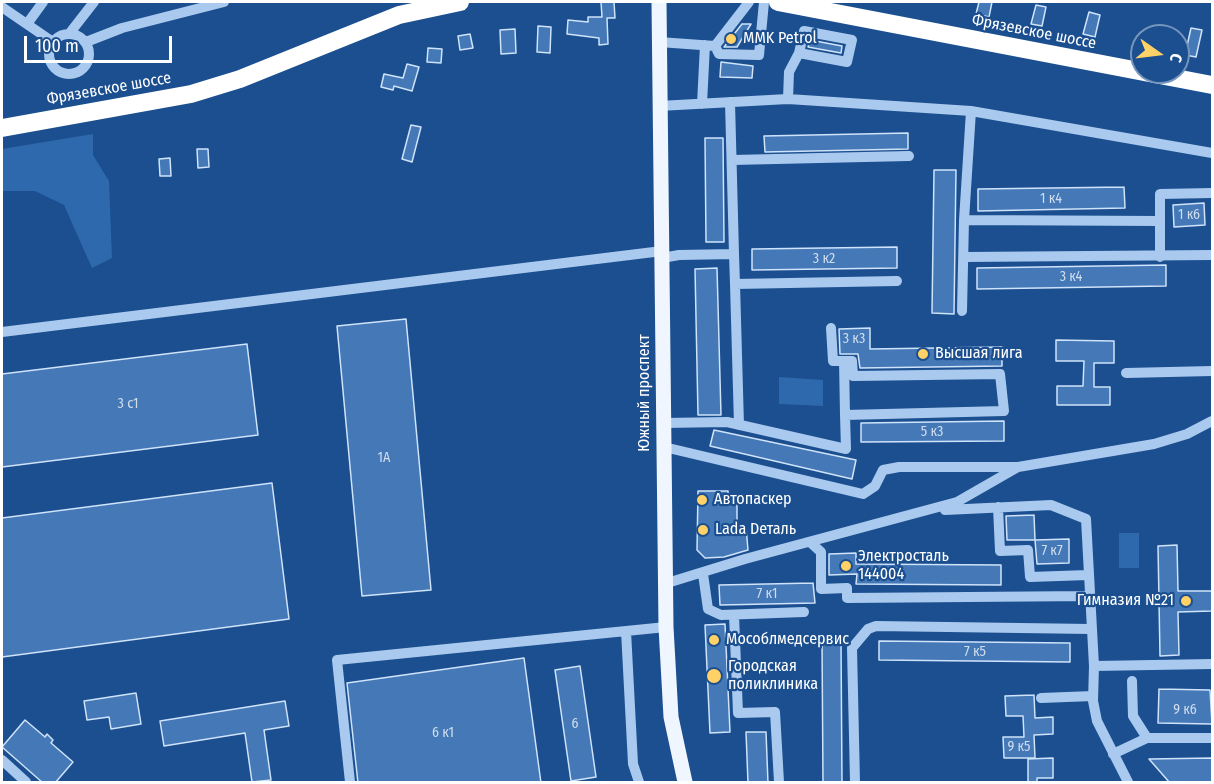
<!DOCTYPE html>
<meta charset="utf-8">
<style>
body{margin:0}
#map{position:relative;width:1214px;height:784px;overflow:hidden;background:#1b4f8f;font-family:"Fira Sans Condensed",sans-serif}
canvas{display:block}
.frame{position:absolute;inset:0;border:3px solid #fff;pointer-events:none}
.north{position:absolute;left:1130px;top:24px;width:60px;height:60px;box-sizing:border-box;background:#1b4f8f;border:2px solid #7695bc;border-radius:50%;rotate:104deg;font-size:16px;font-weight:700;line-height:24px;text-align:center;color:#fff}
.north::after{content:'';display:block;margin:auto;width:21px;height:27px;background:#ffd166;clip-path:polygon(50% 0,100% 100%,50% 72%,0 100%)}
.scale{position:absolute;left:24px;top:36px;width:148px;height:27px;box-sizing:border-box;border:3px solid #fff;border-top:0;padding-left:8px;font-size:18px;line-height:21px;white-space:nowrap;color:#fff;-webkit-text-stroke:4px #1b4f8f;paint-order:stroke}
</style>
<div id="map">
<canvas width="1214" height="784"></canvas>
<div class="frame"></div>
<div class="north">С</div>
<div class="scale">100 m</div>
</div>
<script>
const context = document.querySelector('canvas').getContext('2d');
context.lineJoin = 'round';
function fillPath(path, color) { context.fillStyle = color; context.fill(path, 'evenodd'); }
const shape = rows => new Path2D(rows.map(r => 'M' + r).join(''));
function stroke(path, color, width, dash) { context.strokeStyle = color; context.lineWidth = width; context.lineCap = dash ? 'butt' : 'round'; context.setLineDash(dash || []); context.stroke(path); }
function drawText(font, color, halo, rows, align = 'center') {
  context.font = font + ' "Fira Sans Condensed",sans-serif'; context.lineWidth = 4.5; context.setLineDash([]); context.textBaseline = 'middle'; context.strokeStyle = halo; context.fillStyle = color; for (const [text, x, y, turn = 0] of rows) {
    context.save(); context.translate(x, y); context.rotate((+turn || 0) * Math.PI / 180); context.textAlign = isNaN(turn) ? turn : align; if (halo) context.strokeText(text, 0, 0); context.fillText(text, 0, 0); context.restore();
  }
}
fillPath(shape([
 [93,134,93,155,109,181,112,258,92,268,64,205,35,191,2,191,2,149],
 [779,377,823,380,823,406,779,404],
 [1119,533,1139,533,1139,568,1119,568]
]), '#2e69ad');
const building = shape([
 [601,2,614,2,615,18,607,18,608,44,599,45,599,38,567,34,568,20,588,22,588,17,602,17,601,2],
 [979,2,992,2,989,17,976,14,979,2],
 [1036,5,1046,7,1042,26,1031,24,1036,5],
 [1089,12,1100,15,1095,37,1083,34,1089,12],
 [742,24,751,24,737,47,724,47,742,24],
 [538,26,551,27,550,53,537,52,538,26],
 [1191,28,1202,30,1196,57,1185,55,1191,28],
 [515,29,516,53,501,54,500,30,515,29],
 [470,34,473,48,460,50,458,36,470,34],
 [810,40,842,46,841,53,808,47,810,40],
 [428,48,442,49,441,63,427,62,428,48],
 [721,62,753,66,752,78,720,77,721,62],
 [407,64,419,67,412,91,394,86,393,90,381,87,384,74,403,78,407,64],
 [411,125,421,127,412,162,402,159,411,125],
 [908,133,908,149,765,152,764,136,908,133],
 [705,138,723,138,724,242,706,242,705,138],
 [197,149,208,149,209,167,198,168,197,149],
 [170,158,171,176,160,176,159,159,170,158],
 [934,170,956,170,954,314,932,313,934,170],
 [1124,187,1125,208,978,211,978,189,1124,187],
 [1204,203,1205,225,1174,227,1173,205,1204,203],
 [897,247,897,268,752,270,752,249,897,247],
 [1166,265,1166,286,977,289,977,268,1166,265],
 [717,268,721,415,698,415,695,269,717,268],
 [406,319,431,590,362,596,337,326,406,319],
 [870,328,870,349,1002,347,1002,366,860,368,858,354,840,354,839,329,870,328],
 [1056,340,1114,341,1114,363,1094,363,1094,387,1110,387,1110,405,1057,405,1057,386,1083,386,1084,361,1056,361,1056,340],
 [247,344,258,435,2,467,2,374,247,344],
 [1004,421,1004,441,861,442,861,423,1004,421],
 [714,430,856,460,852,479,710,446,714,430],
 [272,483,289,619,2,657,2,518,272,483],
 [698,491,728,491,728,500,737,500,737,528,746,527,748,550,724,557,705,558,697,550,698,491],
 [1034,515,1035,540,1007,540,1006,516,1034,515],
 [1069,539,1069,563,1037,564,1035,540,1069,539],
 [1177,545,1178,591,1212,591,1212,611,1178,612,1179,655,1160,656,1158,546,1177,545],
 [856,553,856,564,1001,565,1001,585,856,584,857,574,829,575,829,554,856,553],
 [813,583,815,603,720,605,719,585,813,583],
 [725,624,730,732,710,733,705,625,725,624],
 [879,641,1070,643,1070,662,879,660,879,641],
 [822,642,841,642,842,783,823,783,822,642],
 [524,658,541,783,358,783,347,683,524,658],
 [580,666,596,777,571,781,555,670,580,666],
 [1159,689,1210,690,1212,724,1158,723,1159,689],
 [136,693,141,724,111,729,109,717,87,720,84,701,136,693],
 [1034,695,1035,718,1053,717,1053,734,1034,735,1035,758,1004,758,1003,737,1024,737,1023,716,1006,716,1005,696,1034,695],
 [285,701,289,726,264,730,271,780,252,782,245,733,164,746,160,721,285,701],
 [25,720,45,737,47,734,53,740,51,743,73,762,55,783,43,783,2,747,25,720],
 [746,732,766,732,768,783,748,783,746,732],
 [1053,758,1053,778,1037,778,1037,783,1028,783,1028,759,1053,758],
 [1212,758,1212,783,1170,783,1149,759,1212,758]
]);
fillPath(building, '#4478b7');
stroke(building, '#cfe3fa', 1.5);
stroke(shape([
 [2,7,53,42],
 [27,24,43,2],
 [69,34,94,2],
 '49 54a20 20 0 1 1 40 0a20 20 0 1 1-40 0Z',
 [86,42,122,28,224,2],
 [659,42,715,46,749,2],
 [715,46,719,54,759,55,764,2],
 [788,99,789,72,799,53,804,31,852,40,847,62,799,53],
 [730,102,734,254],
 [702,104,705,45],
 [659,106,788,99,971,111,1212,153],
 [732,160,909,156],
 [964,220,1159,221],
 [965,257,1212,255],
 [1160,257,1160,194,1212,193],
 [662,258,679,255,734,254,735,284,897,281],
 [735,284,739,425],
 [962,311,964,220,971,111],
 [2,332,662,251],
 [844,361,845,415],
 [1126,373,1212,371],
 [664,423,727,422,846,449,845,415,1004,411,1000,374,853,376,852,361,833,361,831,328],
 [664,447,863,494,875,486,883,470,899,467,1017,467],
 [998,507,1000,551,1028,550,1030,577,1088,575],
 [945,510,1051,505,1086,519,1094,666,1212,664],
 [810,542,821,552,821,589,847,588,847,598,1090,596],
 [703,574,708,609,721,615,804,612],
 [664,584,745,559,957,502,1018,467,1154,444,1187,434,1212,421],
 [734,615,738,713,775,712,779,782],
 [626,631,633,764,639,782],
 [1094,666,1093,701,1097,721,1128,782],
 [1041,698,1093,696],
 [1147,738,1212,738],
 [1113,754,1147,738,1133,716,1132,681],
 [2,760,26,782],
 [350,782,337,660,666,627],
 [855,782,852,648,868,629,876,626,1091,629]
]), '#a9c9ee', 10);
stroke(shape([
 [659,2,666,627,671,717,685,782]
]), '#f0f6ff', 15);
stroke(shape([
 [778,2,1212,85],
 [2,128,191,94,240,79,399,15,460,2]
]), '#fff', 18);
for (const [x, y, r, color] of [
 [731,39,6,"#ffd166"],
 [923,354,6,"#ffd166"],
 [702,500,6,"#ffd166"],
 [703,530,6,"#ffd166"],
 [846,566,6,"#ffd166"],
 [1186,601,6,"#ffd166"],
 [714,640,6,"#ffd166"],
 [714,676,8,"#ffd166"]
]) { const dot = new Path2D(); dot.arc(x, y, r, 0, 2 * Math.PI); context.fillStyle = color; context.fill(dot); stroke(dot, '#1b4f8f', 2); }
drawText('14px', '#d0dded', null, [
 ["1 к4",1051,199],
 ["1 к6",1189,215],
 ["3 к2",824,259],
 ["3 к4",1071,277],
 ["3 к3",854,339],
 ["3 с1",128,404],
 ["5 к3",932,432],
 ["1А",384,458],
 ["7 к7",1052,551],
 ["7 к1",767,594],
 ["7 к5",975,652],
 ["9 к6",1185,710],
 ["6",575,724],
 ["6 к1",443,733],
 ["9 к5",1019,747]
]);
drawText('16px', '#fff', '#1b4f8f', [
 ["Фрязевское шоссе",1034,32,11],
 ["Фрязевское шоссе",109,89,-10],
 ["Южный проспект",645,393,-90]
]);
drawText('16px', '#fff', '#1b4f8f', [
 ["MMK Petrol",743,39],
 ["Высшая лига",935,354],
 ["Автопаскер",714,500],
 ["Lada Dеталь",715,530],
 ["Электросталь",858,557],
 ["144004",858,575],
 ["Гимназия №21",1174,601,"right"],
 ["Мособлмедсервис",726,640],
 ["Городская",728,667],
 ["поликлиника",728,685]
], 'left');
</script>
